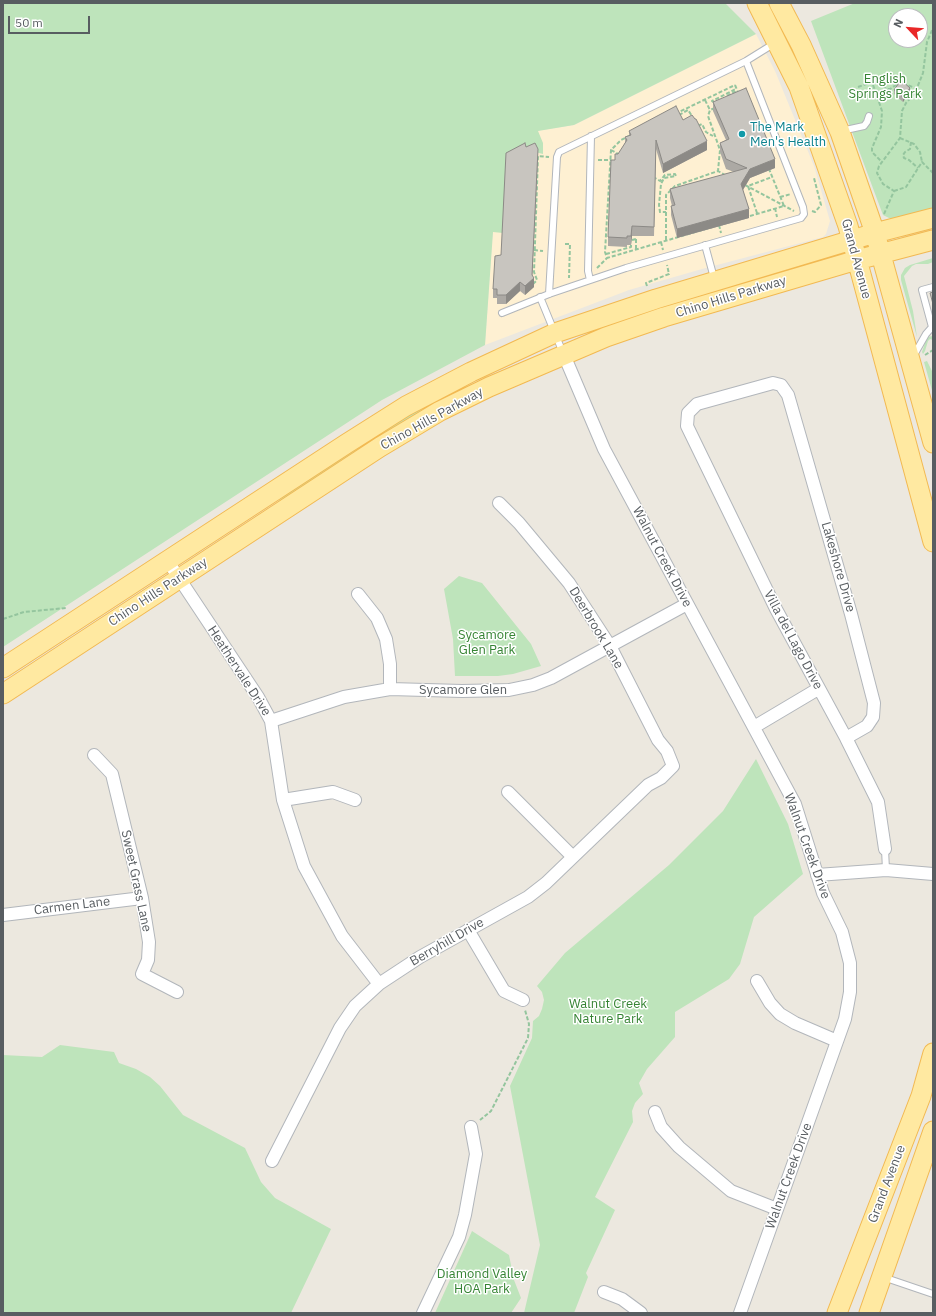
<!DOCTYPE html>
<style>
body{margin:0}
#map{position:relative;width:936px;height:1316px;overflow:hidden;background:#ece8df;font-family:"IBM Plex Sans",sans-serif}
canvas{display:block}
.frame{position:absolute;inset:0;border:4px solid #585d61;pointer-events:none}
.north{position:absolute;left:888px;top:8px;width:40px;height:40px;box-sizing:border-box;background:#fff;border:1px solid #bcbec0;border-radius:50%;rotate:296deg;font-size:11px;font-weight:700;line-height:16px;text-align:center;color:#585d61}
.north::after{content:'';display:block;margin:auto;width:14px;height:18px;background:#e92828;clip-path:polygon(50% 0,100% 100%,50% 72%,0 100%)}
.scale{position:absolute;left:8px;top:16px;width:82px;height:18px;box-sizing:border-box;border:2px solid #585d61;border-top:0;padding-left:5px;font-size:12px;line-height:14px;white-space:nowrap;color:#585d61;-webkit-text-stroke:3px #fff;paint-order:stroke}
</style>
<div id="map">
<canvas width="936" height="1316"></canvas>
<div class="frame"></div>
<div class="north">N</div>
<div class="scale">50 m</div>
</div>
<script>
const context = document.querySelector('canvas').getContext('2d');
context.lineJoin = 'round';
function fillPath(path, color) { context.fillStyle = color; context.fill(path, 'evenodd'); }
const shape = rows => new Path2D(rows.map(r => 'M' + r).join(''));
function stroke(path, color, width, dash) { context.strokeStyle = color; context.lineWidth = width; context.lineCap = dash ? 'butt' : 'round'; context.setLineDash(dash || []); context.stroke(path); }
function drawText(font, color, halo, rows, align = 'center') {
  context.font = font + ' "IBM Plex Sans",sans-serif'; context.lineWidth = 3; context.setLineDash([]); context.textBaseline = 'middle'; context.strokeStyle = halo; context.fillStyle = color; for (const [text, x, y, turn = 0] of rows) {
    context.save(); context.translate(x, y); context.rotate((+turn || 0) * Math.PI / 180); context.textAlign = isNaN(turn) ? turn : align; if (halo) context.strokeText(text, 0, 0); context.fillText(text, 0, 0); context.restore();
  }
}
fillPath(shape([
 [756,34,775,71,814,166,830,221,826,234,823,237,702,269,629,290,485,345,493,228,480,140,574,125]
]), '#fef0d2');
fillPath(shape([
 [3,3,725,3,756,34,574,125,538,131,543,143,543,154,535,152,503,233,493,232,485,345,382,400,3,647],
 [855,3,933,3,933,210,897,220,889,218,883,215,874,191,811,21],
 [896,16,920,16,920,40,896,40],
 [933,258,933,262,928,264,916,264,912,266,904,276,913,311,917,337,901,280,901,275,905,268,910,265],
 [933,336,933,340,930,339,928,341,925,351,923,354,922,352,927,337],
 [927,361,933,373,933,394,924,362],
 [430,403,411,419,275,505,290,489,387,425],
 [459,576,482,583,531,644,541,666,513,674,498,676,455,676,453,639,444,589],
 [756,759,788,824,803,874,754,917,740,964,729,979,675,1012,675,1037,647,1069,639,1083,643,1094,635,1103,632,1111,633,1122,595,1197,615,1210,586,1273,588,1277,574,1313,524,1313,540,1245,510,1086,532,1038,533,1021,539,1016,542,1009,544,1000,542,992,537,986,565,953,669,865,723,811],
 [60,1045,114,1052,119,1063,136,1069,150,1077,160,1086,183,1115,245,1148,261,1182,275,1198,331,1229,291,1313,3,1313,3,1055,42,1057],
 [472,1231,509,1255,514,1280,521,1298,511,1313,435,1313]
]), '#bee4bb');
const lane = shape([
 [841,131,864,126,867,122,869,116],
 [705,245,714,278],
 [590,280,588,271,591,136],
 [549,294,557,157,559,152,746,61,775,43],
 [540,297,563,353],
 [502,313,549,294,626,268,801,218,804,214,803,207,746,61],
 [932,327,922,290,933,287],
 [914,355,926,334,933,326],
 [885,849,886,870],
 [883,1277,933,1294]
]);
const street = shape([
 [567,362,604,449,795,804,823,893,842,932,850,963,850,992,845,1019,740,1313],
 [167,560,258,697,271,721,283,800,304,866,342,936,379,984],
 [358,594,377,618,386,639,390,664,390,689],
 [271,721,344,697,390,689,462,691,509,690,533,685,551,678,687,604],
 [754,727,818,689],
 [846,738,867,726,873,717,874,703,851,614,788,395,781,385,773,383,697,404,688,413,687,426,776,609,846,738,878,802,885,849],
 [94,755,112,774,142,898,149,942,148,960,142,974,177,992],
 [508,792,573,857],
 [283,800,333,792,355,800],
 [817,875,886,870,933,874],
 [3,915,142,898],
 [468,930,504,991,523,1000],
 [757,981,770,1003,780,1014,795,1023,837,1041],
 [655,1112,661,1127,679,1147,731,1191,777,1209],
 [272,1161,340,1028,355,1006,379,984,420,957,528,897,546,883,648,785,661,778,673,766,667,751,658,740,610,646,569,583,519,523,499,503],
 [604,1292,622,1299,641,1313],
 [423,1313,459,1237,465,1215,476,1154,471,1127]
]);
const primary = shape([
 [757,3,799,87,848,226,933,542],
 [779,3,801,45,840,132,875,233,933,443],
 [3,668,346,444,406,406,471,372,555,333,656,299,875,233,933,218],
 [3,694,380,447,440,411,489,387,606,337,664,317,857,260,933,240],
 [837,1313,921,1096,933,1053],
 [869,1313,933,1131]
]);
stroke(lane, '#b2b6bb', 8);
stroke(street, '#b2b6bb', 14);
stroke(primary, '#f2b952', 21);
stroke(shape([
 [873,82,880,82,886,89,890,89,899,83],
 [903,83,917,89],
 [735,85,784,206,607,258,605,252,611,150,621,140,735,85],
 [858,87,872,82,879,102,882,111,881,127,872,148,872,152,882,162],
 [727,96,735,92,736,95],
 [705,100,710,110],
 [714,102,712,101,734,90,733,88],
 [715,108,710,110,708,116,720,150,718,171],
 [679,115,688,110,692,116],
 [698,126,702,124,706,132,713,136],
 [900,138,914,144,920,152,922,162],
 [911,142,910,149,905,152,903,155,904,158,909,160,918,168],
 [611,150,620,155],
 [598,160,611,160],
 [653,177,660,181,665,175,675,174,676,176,664,178,661,184,659,205,660,212,666,212],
 [745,185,794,211],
 [894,191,906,187,922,162,933,173],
 [780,197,791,194],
 [775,208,777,217],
 [812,211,815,212,821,205,814,178],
 [757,213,748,186,772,177],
 [884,214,894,191,883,184,877,173,879,166,900,138,902,111,906,103,915,93,923,73,927,42,933,28],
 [719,225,721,233],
 [632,240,636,239],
 [666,240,666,195,675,186,718,171,725,175],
 [661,242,663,250],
 [565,244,570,244,569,278],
 [636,249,636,237],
 [534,250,543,251],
 [606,254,631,247,631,244],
 [597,268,607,258],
 [533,284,537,280,534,272,538,156,549,157],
 [647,286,646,283,669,274,667,265],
 [925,355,933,350],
 [3,619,24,612,66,608],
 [480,1120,491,1111,528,1038,529,1024,525,1010]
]), '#94c59e', 2, [4, 2]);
stroke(lane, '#fff', 6);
stroke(street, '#fff', 12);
stroke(primary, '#ffe9a1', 19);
fillPath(shape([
 [894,90,910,92,903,102,894,94],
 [713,102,775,168,750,178,743,190,749,218,677,238,671,215,671,206,672,206,670,198,670,189,734,172,726,169,720,152,720,143,726,140,713,111],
 [683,120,707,150,663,173,656,149,654,236,632,236,631,245,627,245,627,247,608,246,608,237,615,160,625,143,625,137,629,136,629,131],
 [526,147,538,158,532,275,534,287,525,295,520,291,506,304,497,304,497,298,493,298,493,289]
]), '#aca9a4');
fillPath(shape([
 [910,88,910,92,903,102,903,97],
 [707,141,707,150,663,173,663,164],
 [538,149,532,280,534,278,534,287,525,295,525,286],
 [775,159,775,168,750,178,741,193,741,184,750,169],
 [749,209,749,218,677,238,677,229],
 [632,226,632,236,631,245,631,236],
 [520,282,520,291,506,304,506,295]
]), '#8c8a86');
const building = shape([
 [901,80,910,88,903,97,894,90,901,80],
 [746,88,775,159,750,169,741,184,749,209,677,229,671,206,675,205,670,189,747,168,726,159,720,143,729,139,713,102,746,88],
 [676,106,683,120,692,115,695,119,696,119,707,141,663,164,656,140,654,227,632,226,631,236,627,236,627,238,608,237,611,160,615,160,615,154,618,154,627,140,625,137,631,135,629,131,676,106],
 [525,143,526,147,535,143,538,149,532,275,534,278,525,286,520,282,506,295,497,295,497,289,493,289,495,256,501,255,506,153,525,143],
 [933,292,933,304,930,293,933,292]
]);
fillPath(building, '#c8c5bf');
stroke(building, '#8c8a86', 1);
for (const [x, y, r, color] of [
 [742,134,4,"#0f9aa8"]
]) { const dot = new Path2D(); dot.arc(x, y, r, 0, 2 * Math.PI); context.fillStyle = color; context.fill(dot); stroke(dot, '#fff', 1.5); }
drawText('13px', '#368434', '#fff', [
 ["English",885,79],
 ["Springs Park",885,94],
 ["Sycamore",487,635],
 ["Glen Park",487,650],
 ["Walnut Creek",608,1004],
 ["Nature Park",608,1019],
 ["Diamond Valley",482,1274],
 ["HOA Park",482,1289]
]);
drawText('13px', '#0d838f', '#fff', [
 ["The Mark",750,127],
 ["Men's Health",750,142]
], 'left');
drawText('13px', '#585d61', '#fff', [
 ["Grand Avenue",856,259,75],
 ["Chino Hills Parkway",731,297,-17],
 ["Chino Hills Parkway",432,419,-29],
 ["Walnut Creek Drive",662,557,62],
 ["Lakeshore Drive",838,567,74],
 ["Chino Hills Parkway",158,592,-33],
 ["Deerbrook Lane",596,628,59],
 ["Villa del Lago Drive",793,640,62],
 ["Heathervale Drive",239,671,57],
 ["Sycamore Glen",463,690],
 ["Walnut Creek Drive",807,846,70],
 ["Sweet Grass Lane",136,881,78],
 ["Carmen Lane",72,906,-7],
 ["Berryhill Drive",447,942,-30],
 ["Walnut Creek Drive",789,1176,-70],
 ["Grand Avenue",887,1184,-69]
]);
</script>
